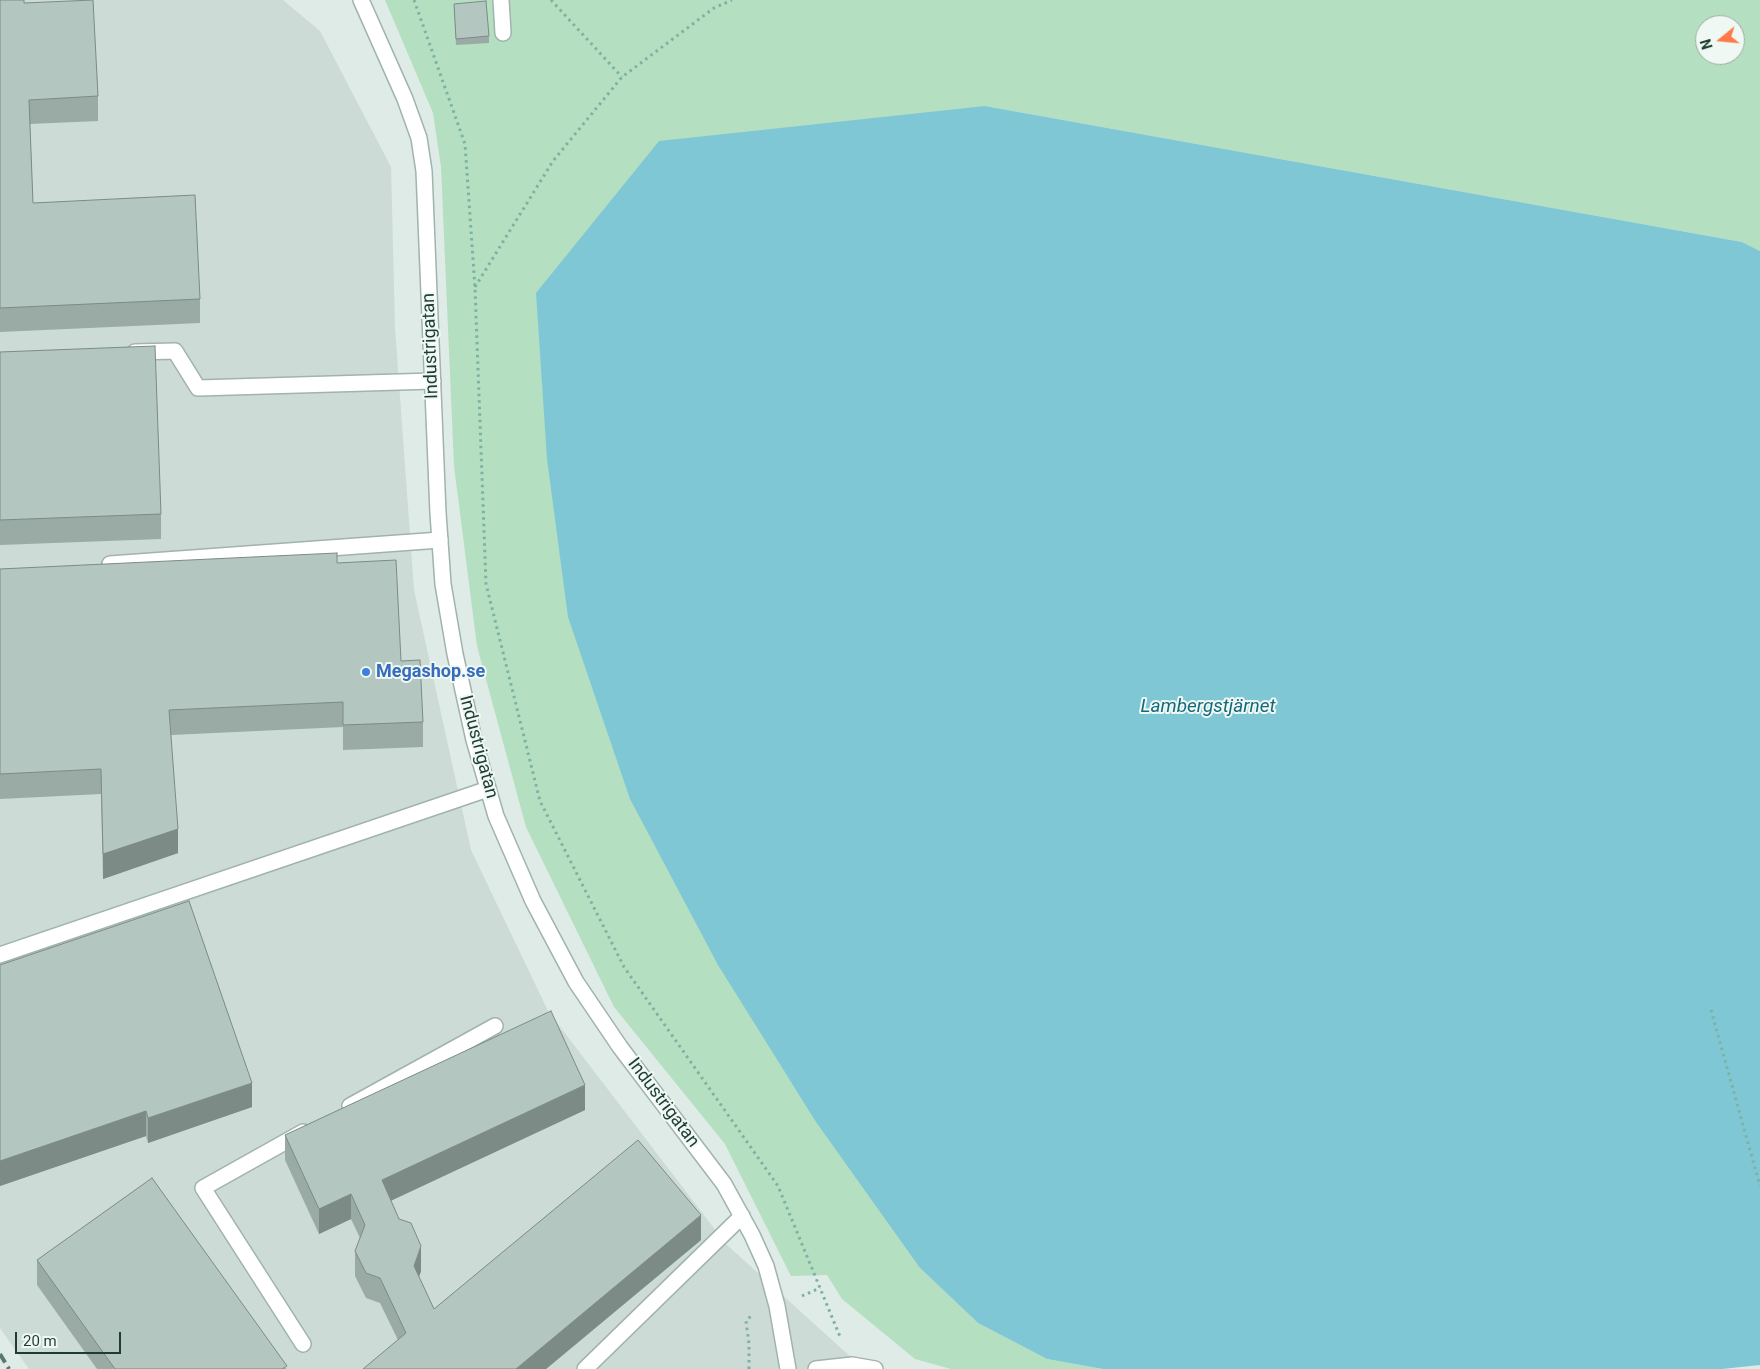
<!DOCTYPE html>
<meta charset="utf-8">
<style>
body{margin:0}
#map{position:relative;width:1760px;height:1369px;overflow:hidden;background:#deebe6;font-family:Roboto,sans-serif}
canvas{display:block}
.north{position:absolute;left:1695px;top:15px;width:50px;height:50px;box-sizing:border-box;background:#eff8f3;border:1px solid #9bada7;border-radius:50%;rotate:253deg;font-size:14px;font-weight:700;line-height:20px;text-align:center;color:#1e3c35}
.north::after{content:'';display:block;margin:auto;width:18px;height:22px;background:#ff7a49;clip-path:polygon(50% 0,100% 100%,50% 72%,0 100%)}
.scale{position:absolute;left:15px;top:1332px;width:106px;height:22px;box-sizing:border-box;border:2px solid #1e3c35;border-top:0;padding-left:6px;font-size:15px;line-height:18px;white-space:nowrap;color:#1e3c35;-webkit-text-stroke:4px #eff8f3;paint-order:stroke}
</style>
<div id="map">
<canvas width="1760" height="1369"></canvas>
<div class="north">N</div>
<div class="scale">20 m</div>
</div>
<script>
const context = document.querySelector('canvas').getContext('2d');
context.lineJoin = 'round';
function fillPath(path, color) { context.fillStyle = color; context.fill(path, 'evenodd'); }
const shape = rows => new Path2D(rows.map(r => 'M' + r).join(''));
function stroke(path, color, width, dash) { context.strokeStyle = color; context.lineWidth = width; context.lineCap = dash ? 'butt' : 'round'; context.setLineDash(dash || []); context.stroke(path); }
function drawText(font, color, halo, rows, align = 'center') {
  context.font = font + ' Roboto,sans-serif'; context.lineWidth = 4; context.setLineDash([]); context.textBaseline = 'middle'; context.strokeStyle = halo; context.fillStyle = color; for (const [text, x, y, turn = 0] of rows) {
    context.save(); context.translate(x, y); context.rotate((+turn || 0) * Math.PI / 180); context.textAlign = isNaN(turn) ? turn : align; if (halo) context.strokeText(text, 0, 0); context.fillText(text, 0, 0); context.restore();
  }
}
fillPath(shape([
 [0,0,283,0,320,31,391,167,395,328,414,590,471,850,548,1011,726,1244,864,1369,29,1369,0,1328]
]), '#ccdbd5');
fillPath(shape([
 [385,0,1760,0,1760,251,1742,242,985,106,920,1268,978,1323,1047,1359,1103,1369,951,1369,915,1359,842,1299,827,1275,791,1276,725,1144,614,1007,526,827,477,646,454,466,441,167,433,113],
 [1705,25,1735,25,1735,55,1705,55]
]), '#b5dfc1');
fillPath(shape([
 [985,106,1742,242,1760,251,1760,1365,1722,1369,1103,1369,1047,1359,978,1323,920,1268,816,1122,718,965,630,799,568,617,547,459,536,293,659,141]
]), '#80c7d6');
const lane = shape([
 [501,0,503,33],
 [135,352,175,351,198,388,433,381],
 [110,564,440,540],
 [0,955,488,789],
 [350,1106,495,1026],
 [303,1344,203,1188,303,1132],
 [585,1369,742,1216]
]);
const street = shape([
 [361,0,405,99,419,138,424,171,438,513,443,584,455,654,474,740,496,816,533,901,576,982,620,1047,724,1184,752,1235,766,1266,777,1306,788,1369],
 [816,1369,852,1365,875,1369]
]);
stroke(lane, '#a1b3ad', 18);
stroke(street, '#a1b3ad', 18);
stroke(shape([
 [414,0,465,144,475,288,486,584,540,801,624,967,778,1186,841,1339],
 [551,0,622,77],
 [475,287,553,161,622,77,714,8,732,0],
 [1711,1010,1760,1186],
 [802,1296,820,1288],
 [749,1369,749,1344,746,1321,752,1315]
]), '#7bb2a2', 3, [2.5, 4]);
stroke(lane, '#fff', 15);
stroke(street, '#fff', 15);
stroke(shape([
 [0,1354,9,1369]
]), '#587871', 4, [10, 5]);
fillPath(shape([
 [0,0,24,3,98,96,98,121,30,124,33,203,200,299,200,323,0,332],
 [454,4,489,36,489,43,456,45],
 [0,352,161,514,161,539,0,545],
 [337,563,401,661,423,722,423,747,343,750,343,727,171,735,178,853,103,879,101,794,0,799,0,569],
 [0,965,252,1107,148,1143,146,1136,0,1186],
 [585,1110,391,1200,421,1271,419,1277,434,1309,701,1240,546,1369,363,1369,398,1340,380,1303,366,1298,355,1276,355,1251,360,1238,351,1219,319,1234,285,1160,285,1135],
 [37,1260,287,1369,97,1369,37,1285]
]), '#9aaaa4');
fillPath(shape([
 [178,829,178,853,103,879,103,854],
 [252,1083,252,1107,148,1143,148,1118],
 [585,1085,585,1110,382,1205,382,1180],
 [146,1111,146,1136,0,1186,0,1161],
 [351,1194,351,1219,319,1234,319,1209],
 [701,1215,701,1240,546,1369,516,1369],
 [421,1246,421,1271,414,1291,414,1266]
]), '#7d8b86');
const building = shape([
 [0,0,24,0,24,3,93,0,98,96,29,100,33,203,195,195,200,299,0,308,0,0],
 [486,1,489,36,456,39,454,4,486,1],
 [155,346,161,514,0,520,0,352,155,346],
 [337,553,337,563,396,560,401,661,420,660,423,722,343,725,343,702,169,710,178,829,103,854,101,769,0,774,0,569,337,553],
 [189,901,252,1083,148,1118,146,1111,0,1161,0,965,189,901],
 [551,1011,585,1085,382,1180,399,1219,411,1223,421,1246,414,1266,434,1309,638,1140,701,1215,516,1369,363,1369,406,1333,380,1278,366,1273,355,1251,365,1225,351,1194,319,1209,285,1135,551,1011],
 [152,1178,287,1366,282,1369,115,1369,37,1260,152,1178]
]);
fillPath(building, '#b3c6bf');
stroke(building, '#7d8b86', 1);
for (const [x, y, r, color] of [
 [366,672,5,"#3f7fe0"]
]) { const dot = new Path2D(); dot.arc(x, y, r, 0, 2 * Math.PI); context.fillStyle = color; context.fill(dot); stroke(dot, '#eff8f3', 2); }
drawText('18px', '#1e3c35', '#eff8f3', [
 ["Industrigatan",431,346,-92],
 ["Industrigatan",478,747,75],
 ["Industrigatan",663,1103,53]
]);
drawText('bold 18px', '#366cbe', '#eff8f3', [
 ["Megashop.se",376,672]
], 'left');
drawText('italic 19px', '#13697d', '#eff8f3', [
 ["Lambergstjärnet",1208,707]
]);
</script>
